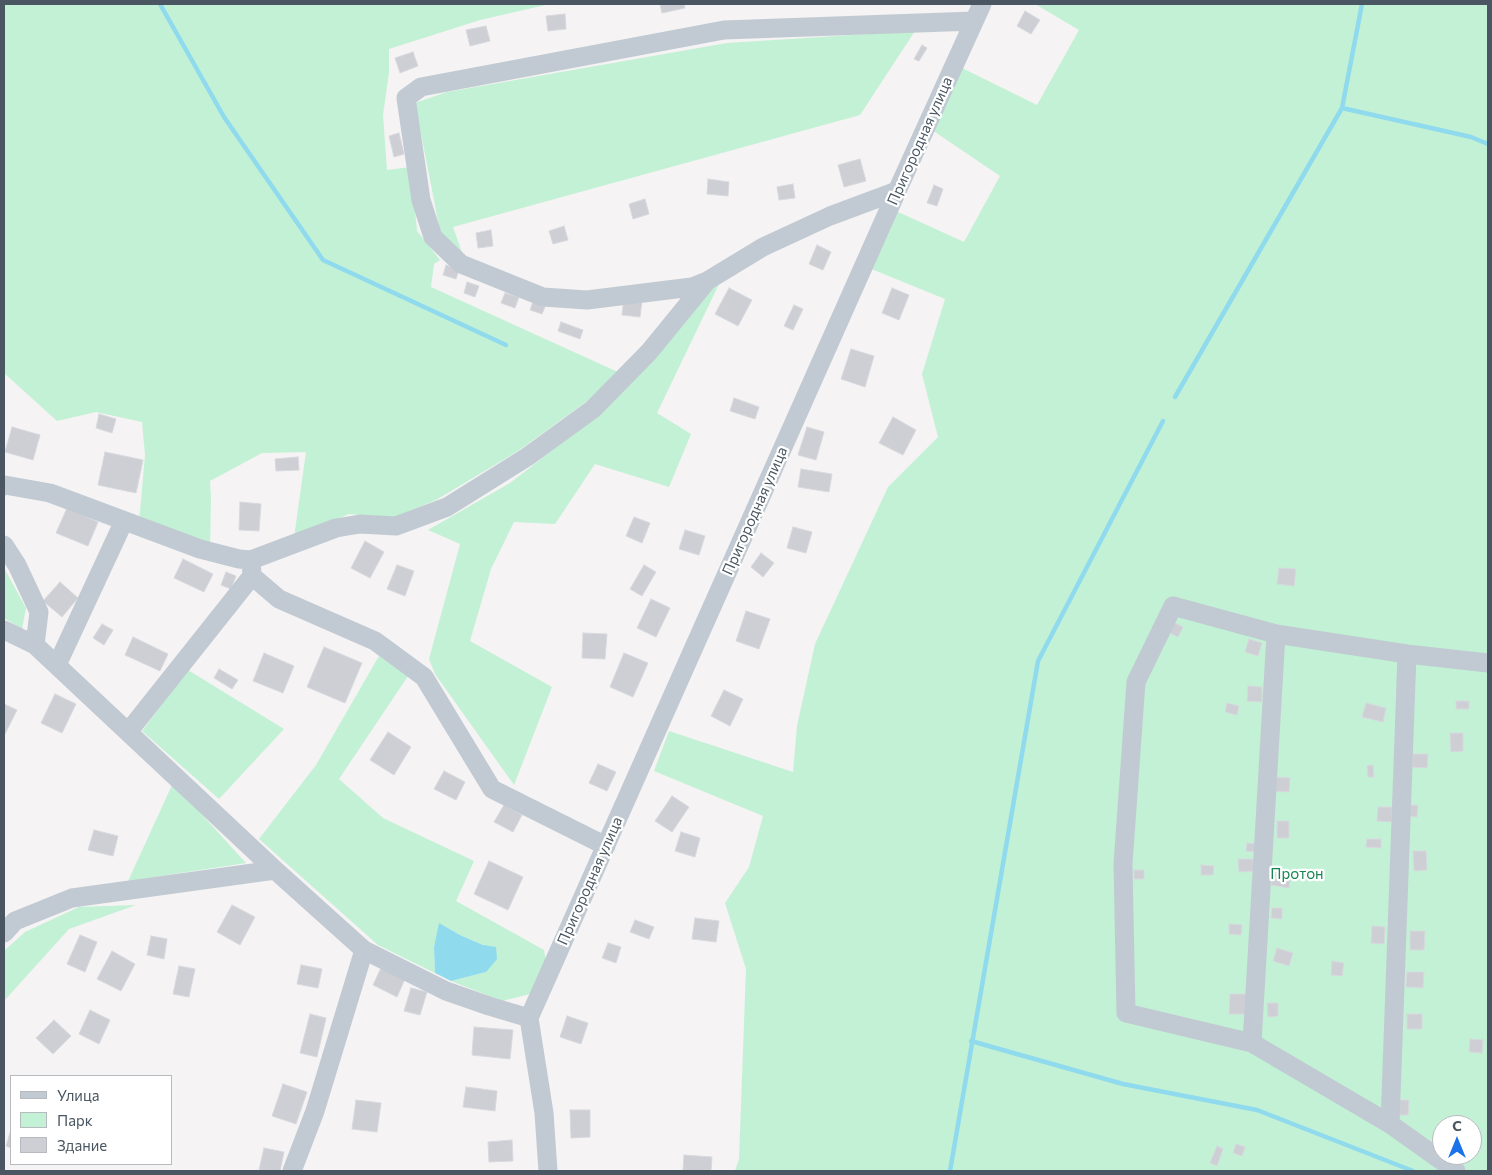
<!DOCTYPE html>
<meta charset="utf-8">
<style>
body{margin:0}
#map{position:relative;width:1492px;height:1175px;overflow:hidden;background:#f5f3f3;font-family:Commissioner,sans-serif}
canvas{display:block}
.frame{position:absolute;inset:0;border:5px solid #4a5661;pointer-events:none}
.legend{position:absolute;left:10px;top:1075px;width:162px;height:90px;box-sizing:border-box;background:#fff;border:1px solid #b7bbc0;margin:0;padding:6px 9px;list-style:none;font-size:15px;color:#4a5661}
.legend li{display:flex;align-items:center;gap:10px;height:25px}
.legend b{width:25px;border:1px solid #b7bbc0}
.north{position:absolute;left:1432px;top:1115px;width:50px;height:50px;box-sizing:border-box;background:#fff;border:1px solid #b7bbc0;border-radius:50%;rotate:0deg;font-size:14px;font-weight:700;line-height:20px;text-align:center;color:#4a5661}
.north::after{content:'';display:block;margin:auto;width:18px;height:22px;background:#1a73e8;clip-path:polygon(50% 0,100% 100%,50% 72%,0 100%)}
</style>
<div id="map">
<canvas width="1492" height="1175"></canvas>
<div class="frame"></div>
<ul class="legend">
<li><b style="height:6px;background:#c1cad2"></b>Улица</li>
<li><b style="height:14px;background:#c3f1d5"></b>Парк</li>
<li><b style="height:14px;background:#cdcfd5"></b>Здание</li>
</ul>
<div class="north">С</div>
</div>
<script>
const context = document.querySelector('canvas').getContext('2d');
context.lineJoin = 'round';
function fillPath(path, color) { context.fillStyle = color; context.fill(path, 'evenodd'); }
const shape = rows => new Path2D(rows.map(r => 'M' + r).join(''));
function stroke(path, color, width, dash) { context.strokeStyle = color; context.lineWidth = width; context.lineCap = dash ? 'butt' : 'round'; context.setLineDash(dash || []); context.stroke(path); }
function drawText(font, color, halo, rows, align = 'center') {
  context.font = font + ' Commissioner,sans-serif'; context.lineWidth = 4.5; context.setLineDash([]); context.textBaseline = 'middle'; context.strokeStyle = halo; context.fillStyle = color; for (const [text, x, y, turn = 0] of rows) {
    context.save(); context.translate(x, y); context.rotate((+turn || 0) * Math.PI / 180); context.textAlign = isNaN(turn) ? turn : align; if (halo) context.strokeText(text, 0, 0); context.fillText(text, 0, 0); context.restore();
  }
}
fillPath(shape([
 [4,4,550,4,480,20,389,49,389,72,383,115,387,170,411,167,417,231,440,260,434,264,431,287,620,373,590,399,518,451,436,500,393,518,349,514,294,538,306,452,262,453,210,481,211,498,210,548,139,523,145,455,142,422,96,412,57,421,4,373],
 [1035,4,1488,4,1488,1171,735,1171,739,1159,746,969,725,903,749,867,763,816,654,771,669,731,793,772,797,726,815,644,888,487,938,437,922,374,945,299,869,268,896,211,964,242,1000,176,932,130,962,68,1037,105,1079,30],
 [1442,1125,1472,1125,1472,1155,1442,1155],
 [915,31,860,115,453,227,464,258,440,231,415,103,447,92,727,43],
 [719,284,657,413,691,434,669,487,595,464,555,524,514,522,491,569,470,641,552,687,514,785,435,674,429,659,460,544,428,530,510,483,598,415,710,287],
 [4,568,26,608,22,629,4,618],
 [379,656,408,676,339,779,383,818,474,861,456,901,544,950,546,961,530,994,502,1001,451,981,486,972,483,945,460,935,440,924,434,947,435,973,378,945,259,839,316,765],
 [188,670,284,729,219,799,142,731],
 [173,783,246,863,128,881],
 [136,905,69,929,4,1001,4,951,25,932,79,907]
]), '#c3f1d5');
fillPath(shape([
 [439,923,460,935,483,945,496,947,497,959,486,972,451,981,435,973,434,947]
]), '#90daee');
stroke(shape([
 [160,4,224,117,323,260,506,345],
 [1342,108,1471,137,1488,144],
 [1175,397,1342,108,1362,4],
 [971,1041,1123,1084,1257,1110,1413,1171],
 [950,1171,1038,661,1163,421]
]), '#90daee', 4.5);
const building = shape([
 [660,4,684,4,685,8,662,13,660,4],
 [1025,11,1040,20,1031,34,1017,26,1025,11],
 [565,14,566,29,548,31,546,16,565,14],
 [486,26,490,41,470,46,466,30,486,26],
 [922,45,927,48,919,61,914,59,922,45],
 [413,52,418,66,400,73,395,58,413,52],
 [399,133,404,154,394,157,389,136,399,133],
 [860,159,866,181,844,187,838,165,860,159],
 [708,179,729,182,728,196,707,194,708,179],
 [793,184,795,198,779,200,777,187,793,184],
 [934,185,943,189,937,206,927,203,934,185],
 [645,199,649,214,633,219,629,204,645,199],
 [564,226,568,240,553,244,549,231,564,226],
 [491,230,493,246,478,248,476,233,491,230],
 [817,245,831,252,823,270,809,264,817,245],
 [446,265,459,270,456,279,443,275,446,265],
 [467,282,479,286,475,297,464,293,467,282],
 [729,288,752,300,738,326,715,314,729,288],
 [892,288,909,295,899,320,882,313,892,288],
 [505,293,519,297,515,308,501,303,505,293],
 [624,298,642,301,640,317,622,315,624,298],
 [533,302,545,307,542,314,530,310,533,302],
 [794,305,803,309,793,330,784,326,794,305],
 [561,322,583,330,580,339,558,331,561,322],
 [851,349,874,356,865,387,841,379,851,349],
 [734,398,759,407,755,419,730,411,734,398],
 [99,414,116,419,112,433,96,428,99,414],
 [893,417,916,430,903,455,879,443,893,417],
 [12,427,40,435,33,460,5,452,12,427],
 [807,427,824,432,816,460,798,455,807,427],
 [105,452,143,460,136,493,98,485,105,452],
 [298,457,299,470,276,471,275,459,298,457],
 [801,469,832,474,829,492,798,487,801,469],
 [240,502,261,504,259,531,239,530,240,502],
 [67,508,98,522,88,546,56,533,67,508],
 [634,517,650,523,642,543,626,536,634,517],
 [793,527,812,532,806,553,787,548,793,527],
 [685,530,705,536,699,555,679,549,685,530],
 [365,541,384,552,370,578,351,568,365,541],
 [761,553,774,563,763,577,751,567,761,553],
 [183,559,213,574,204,592,174,578,183,559],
 [397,565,414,571,405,596,387,589,397,565],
 [644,565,656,572,642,596,630,589,644,565],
 [1279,568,1296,569,1294,586,1277,584,1279,568],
 [226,572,236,576,231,589,221,585,226,572],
 [60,582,78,598,62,617,43,601,60,582],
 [651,599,670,608,656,637,637,628,651,599],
 [746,611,770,619,759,649,736,641,746,611],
 [1173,622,1183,627,1178,637,1168,632,1173,622],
 [102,624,113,630,104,645,93,638,102,624],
 [583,633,607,634,605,659,582,658,583,633],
 [133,637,168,654,160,671,125,655,133,637],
 [1249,639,1262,643,1258,656,1245,652,1249,639],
 [324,647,362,663,345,703,307,687,324,647],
 [264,653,294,666,283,693,253,681,264,653],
 [624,653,648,663,633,697,610,687,624,653],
 [219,669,238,680,232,689,214,678,219,669],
 [1248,686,1262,687,1262,702,1247,701,1248,686],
 [724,690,743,699,730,726,711,716,724,690],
 [55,694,76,704,62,733,41,723,55,694],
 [1456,701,1469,701,1469,709,1456,709,1456,701],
 [1227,703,1239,706,1237,715,1225,712,1227,703],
 [1366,703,1386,708,1383,722,1362,717,1366,703],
 [4,704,17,710,4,736,4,704],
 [388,732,411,747,394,775,370,760,388,732],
 [1450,733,1463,733,1463,751,1451,752,1450,733],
 [1413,754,1428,754,1427,768,1412,767,1413,754],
 [598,764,616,772,607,791,589,783,598,764],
 [1373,765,1374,777,1368,777,1367,766,1373,765],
 [444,771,465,782,456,800,434,789,444,771],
 [1274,777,1290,778,1289,792,1273,791,1274,777],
 [672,796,689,807,672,832,655,821,672,796],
 [504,805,522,815,513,832,494,822,504,805],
 [1407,805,1418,805,1417,817,1407,816,1407,805],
 [1378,807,1392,807,1392,822,1377,821,1378,807],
 [1277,821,1289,821,1289,838,1277,838,1277,821],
 [94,830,118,836,113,856,88,850,94,830],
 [681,832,700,838,695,857,675,851,681,832],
 [1367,839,1381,839,1381,848,1366,847,1367,839],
 [1247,843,1258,844,1257,852,1246,851,1247,843],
 [1413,851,1426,851,1427,870,1414,871,1413,851],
 [1238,859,1253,859,1254,871,1239,872,1238,859],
 [489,861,523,877,508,910,474,894,489,861],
 [1201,865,1214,866,1213,875,1201,875,1201,865],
 [1134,870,1144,870,1144,879,1134,879,1134,870],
 [1273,871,1291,873,1289,888,1271,885,1273,871],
 [232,905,255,917,240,945,217,932,232,905],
 [1272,908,1282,908,1282,919,1271,918,1272,908],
 [695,918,719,921,716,942,692,939,695,918],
 [635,920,654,927,649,939,630,932,635,920],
 [1229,924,1242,925,1241,935,1229,934,1229,924],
 [1372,926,1385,927,1384,944,1371,943,1372,926],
 [1410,931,1425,931,1424,950,1410,950,1410,931],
 [80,935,97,942,85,972,67,964,80,935],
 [151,936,167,939,164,959,147,955,151,936],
 [608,943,621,947,616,963,602,958,608,943],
 [1277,948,1293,953,1289,966,1273,961,1277,948],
 [112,951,135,964,121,991,97,979,112,951],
 [1332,961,1344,963,1342,976,1331,975,1332,961],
 [301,965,322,969,318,988,297,984,301,965],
 [179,966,195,969,189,997,173,994,179,966],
 [381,968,405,979,397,997,373,985,381,968],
 [1407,972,1424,972,1423,988,1406,987,1407,972],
 [411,988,427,992,420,1015,404,1011,411,988],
 [1230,994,1247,994,1247,1014,1229,1014,1230,994],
 [1267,1003,1278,1003,1278,1016,1268,1017,1267,1003],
 [90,1010,110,1020,99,1044,79,1034,90,1010],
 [310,1014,326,1018,317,1057,300,1053,310,1014],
 [1407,1014,1422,1014,1422,1029,1407,1029,1407,1014],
 [567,1016,588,1023,581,1044,560,1037,567,1016],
 [54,1020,71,1036,53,1054,36,1038,54,1020],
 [474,1027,513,1030,510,1059,472,1055,474,1027],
 [1470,1039,1483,1040,1482,1053,1469,1052,1470,1039],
 [283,1084,307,1092,296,1124,272,1116,283,1084],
 [466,1087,497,1091,495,1111,463,1107,466,1087],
 [356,1100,381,1103,377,1132,352,1129,356,1100],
 [1398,1100,1409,1100,1408,1115,1397,1115,1398,1100],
 [570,1110,590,1110,590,1137,571,1138,570,1110],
 [11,1129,11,1148,6,1146,11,1129],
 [512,1140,513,1161,489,1162,488,1142,512,1140],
 [1236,1144,1245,1147,1242,1156,1233,1153,1236,1144],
 [1217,1146,1223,1149,1217,1166,1210,1163,1217,1146],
 [264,1148,284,1152,280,1171,259,1170,264,1148],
 [684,1155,712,1157,711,1171,683,1171,684,1155]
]);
fillPath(building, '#cdcfd5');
stroke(building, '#d7d9de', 1);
stroke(shape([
 [897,191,830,216,763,247,707,281,692,287,587,300,543,297,461,264,433,237,421,200,406,98,421,87,724,30,974,21],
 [4,486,5,485,50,493,200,549,239,559,251,560,336,528,360,524,396,526,447,507,527,457,593,409,649,352,707,281],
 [4,545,17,565,39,612,35,645],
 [251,560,252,576,279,599,375,641,424,677,492,789,606,846],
 [4,630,35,645,275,870,364,950,446,991,489,1006,529,1018,544,1113,548,1171],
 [1276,634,1252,1043,1126,1013,1123,864,1136,682,1173,606,1276,634,1407,654,1488,663],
 [57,665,124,521],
 [128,732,252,576],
 [4,933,15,921,72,898,275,870],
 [529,1018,897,191,982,4],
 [1252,1043,1390,1124,1456,1171],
 [1390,1124,1407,654],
 [292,1171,315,1111,364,950]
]), '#c1cad2', 19);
drawText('15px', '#4a5661', '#fff', [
 ["Пригородная улица",920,141,-66],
 ["Пригородная улица",755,511,-66],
 ["Пригородная улица",590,881,-66]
]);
drawText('15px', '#17864f', '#fff', [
 ["Протон",1297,874]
]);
</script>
